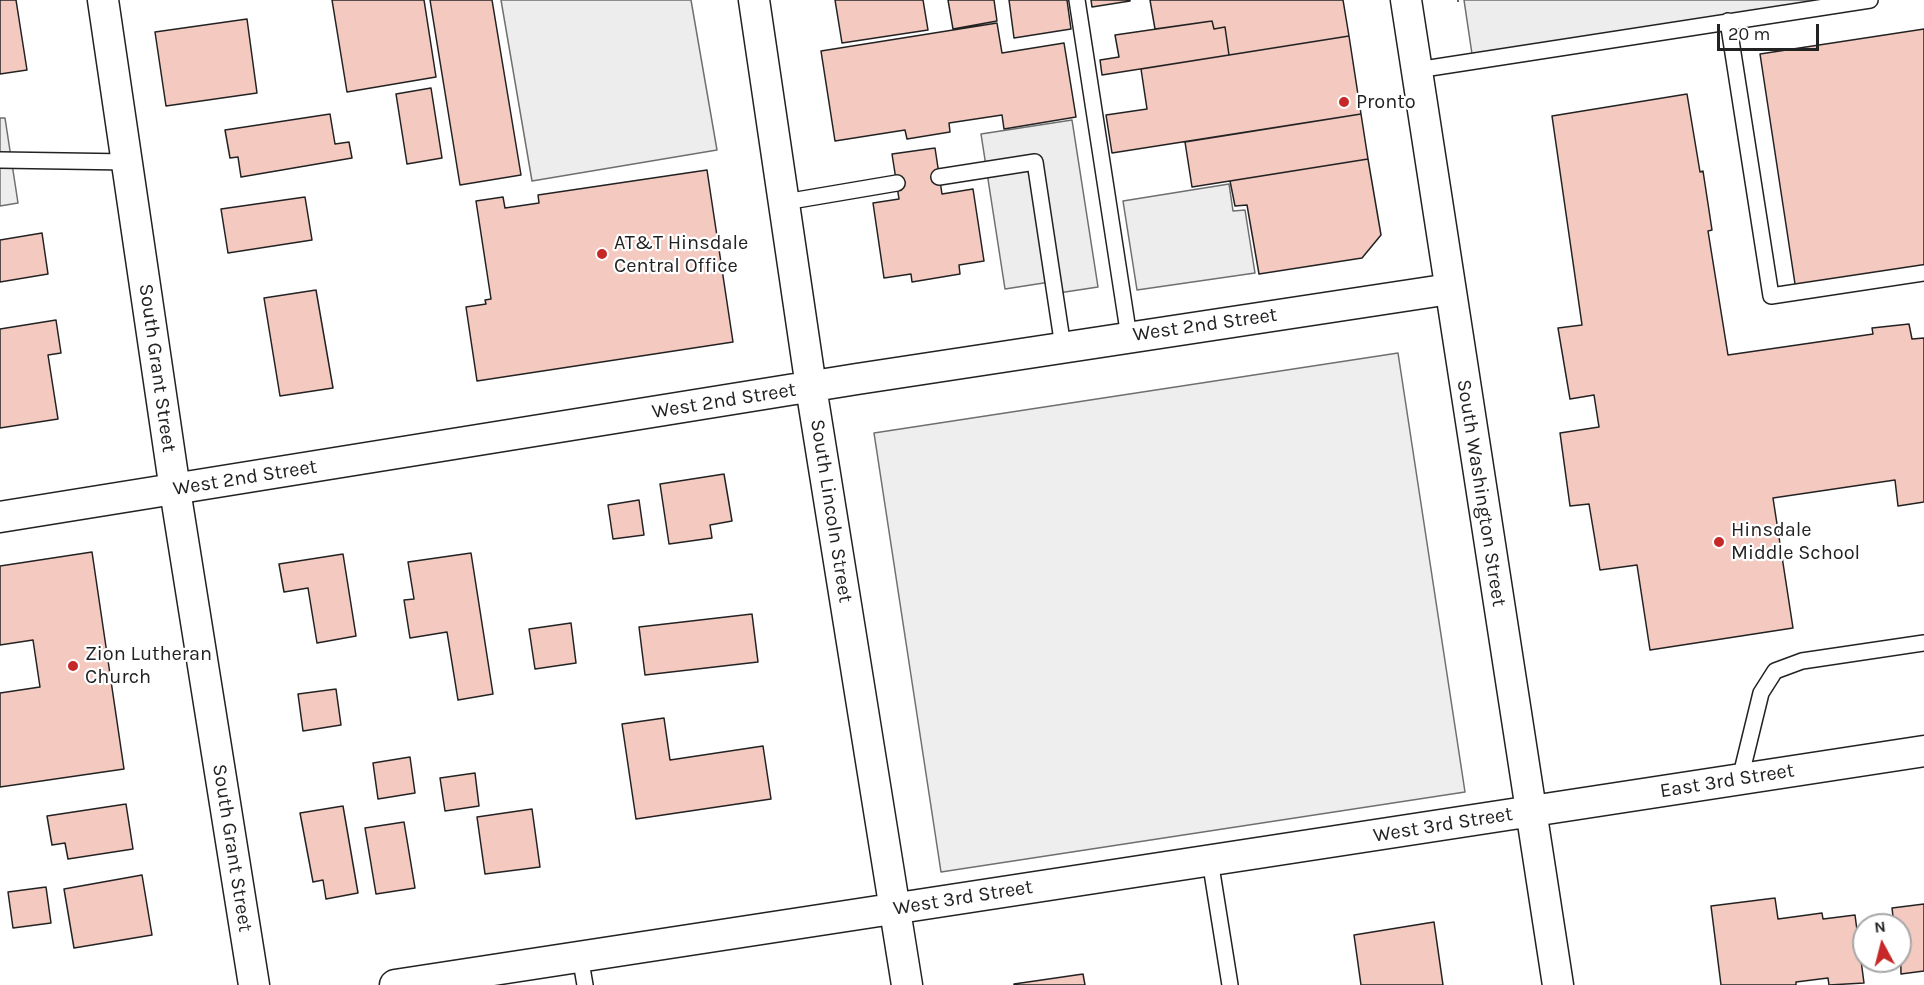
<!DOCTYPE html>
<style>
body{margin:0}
#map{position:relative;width:1924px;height:985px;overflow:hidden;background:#fff;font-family:Karla,sans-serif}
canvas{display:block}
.north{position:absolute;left:1852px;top:913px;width:60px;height:60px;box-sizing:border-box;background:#fff;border:2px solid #a7a7a7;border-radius:50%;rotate:353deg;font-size:16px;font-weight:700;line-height:24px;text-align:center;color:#222}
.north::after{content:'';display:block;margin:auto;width:21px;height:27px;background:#c62828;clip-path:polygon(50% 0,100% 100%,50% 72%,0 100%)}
.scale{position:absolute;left:1717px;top:24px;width:102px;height:27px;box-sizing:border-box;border:3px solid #222;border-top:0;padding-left:8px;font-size:18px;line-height:21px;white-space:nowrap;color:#222;-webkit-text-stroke:4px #fff;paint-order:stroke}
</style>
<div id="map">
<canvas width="1924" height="985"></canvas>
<div class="north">N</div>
<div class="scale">20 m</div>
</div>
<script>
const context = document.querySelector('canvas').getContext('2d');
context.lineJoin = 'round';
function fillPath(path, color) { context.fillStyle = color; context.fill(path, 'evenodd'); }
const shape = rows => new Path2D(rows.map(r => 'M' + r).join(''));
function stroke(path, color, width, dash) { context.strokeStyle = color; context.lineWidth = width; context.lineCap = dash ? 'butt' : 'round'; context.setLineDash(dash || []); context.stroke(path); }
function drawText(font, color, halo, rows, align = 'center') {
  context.font = font + ' Karla,sans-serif'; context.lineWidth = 4.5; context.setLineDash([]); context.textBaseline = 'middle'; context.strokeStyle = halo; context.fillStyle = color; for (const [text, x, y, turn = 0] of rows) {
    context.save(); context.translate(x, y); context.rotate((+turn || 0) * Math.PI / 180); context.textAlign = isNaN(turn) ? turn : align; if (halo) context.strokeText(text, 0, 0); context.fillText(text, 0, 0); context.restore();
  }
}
const green = shape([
 [1398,353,1465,792,941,872,874,433,1398,353]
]);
fillPath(green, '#eee');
stroke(green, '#6f6f6f', 1.5);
const parking = shape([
 [501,0,691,0,717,150,532,181,501,0],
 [1464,0,1830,0,1472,54,1464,0],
 [0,118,5,118,18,203,0,206,0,118],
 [1072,120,1098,287,1052,294,1050,282,1005,289,981,134,1072,120],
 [1229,184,1233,211,1245,210,1255,273,1137,290,1123,201,1229,184]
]);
fillPath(parking, '#ededed');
stroke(parking, '#6f6f6f', 1.5);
const building = shape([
 [0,0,16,0,27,70,0,74,0,0],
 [332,0,424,0,436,77,347,92,332,0],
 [430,0,492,0,521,175,460,185,430,0],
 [835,0,923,0,928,30,842,43,835,0],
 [948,0,994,0,997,21,953,29,948,0],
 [1009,0,1067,0,1071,29,1014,38,1009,0],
 [1091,0,1130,0,1130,1,1092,7,1091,0],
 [1150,0,1343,0,1349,36,1229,55,1225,27,1214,29,1212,21,1155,29,1150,0],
 [247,19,257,93,166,106,155,32,247,19],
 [1212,21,1214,29,1225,27,1229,55,1102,75,1100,60,1119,57,1115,35,1212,21],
 [997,23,1002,53,1064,43,1076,117,1004,129,1002,115,949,123,950,132,907,139,905,130,835,141,821,51,997,23],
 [1924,29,1924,278,1797,297,1760,54,1924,29],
 [1349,36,1361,114,1112,153,1106,115,1147,109,1141,69,1349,36],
 [431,88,442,158,407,164,396,94,431,88],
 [1687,94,1700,172,1703,171,1712,230,1708,231,1728,355,1873,334,1872,328,1909,324,1912,339,1924,338,1924,502,1898,506,1895,480,1773,498,1793,628,1650,650,1637,565,1600,570,1589,504,1570,506,1560,433,1599,427,1594,395,1570,399,1558,328,1582,325,1552,116,1687,94],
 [330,114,335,144,349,142,352,158,241,177,238,157,230,158,225,130,330,114],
 [1361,114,1368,159,1192,187,1185,142,1361,114],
 [935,148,942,194,973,189,984,261,959,265,960,274,912,282,911,274,884,278,873,203,899,199,892,154,935,148],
 [1368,159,1381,235,1362,258,1259,274,1247,205,1235,206,1230,181,1368,159],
 [707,170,733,342,477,381,466,307,486,304,485,300,491,299,476,201,503,197,505,208,539,203,538,195,707,170],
 [305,197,312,240,228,253,221,209,305,197],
 [42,233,48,274,0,282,0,240,42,233],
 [316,290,333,388,280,396,264,298,316,290],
 [56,320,61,353,48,355,58,419,0,428,0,329,56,320],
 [724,474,732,521,710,525,712,538,669,544,660,484,724,474],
 [639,500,644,535,613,539,608,505,639,500],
 [92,552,124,769,0,787,0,693,40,687,33,640,0,645,0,566,92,552],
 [471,553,493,694,458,700,447,632,410,638,404,600,414,599,408,562,471,553],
 [343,554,356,636,317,643,308,588,284,592,279,564,343,554],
 [752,614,758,662,645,675,639,627,752,614],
 [571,623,576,663,535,669,529,629,571,623],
 [336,689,341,725,303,731,298,694,336,689],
 [664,718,670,760,763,746,771,799,636,819,622,724,664,718],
 [410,757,415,793,378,799,373,763,410,757],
 [475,773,479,806,445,811,440,778,475,773],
 [126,804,133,849,68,859,65,843,52,845,47,816,126,804],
 [343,806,358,893,326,899,323,880,313,882,300,813,343,806],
 [532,809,540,867,485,874,477,817,532,809],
 [404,822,415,888,376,894,365,828,404,822],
 [142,875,152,935,74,948,64,889,142,875],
 [46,887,51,923,13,928,8,892,46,887],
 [1775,898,1778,919,1822,913,1823,919,1855,915,1864,983,1829,985,1828,978,1796,982,1796,985,1721,985,1711,906,1775,898],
 [1924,904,1924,971,1901,974,1900,925,1894,925,1892,908,1924,904],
 [1434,922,1443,985,1361,985,1354,935,1434,922],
 [1083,974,1085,985,1014,985,1014,984,1083,974]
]);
fillPath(building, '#f3c9c0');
stroke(building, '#222', 1.5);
const lane = shape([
 [1077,0,1129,337],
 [1728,21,1771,296,1924,273],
 [1417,70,1870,0],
 [0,160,128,162],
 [939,177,1035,162,1063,347],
 [785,202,897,183],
 [1740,779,1761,693,1775,671,1802,661,1924,643],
 [1210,860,1230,985],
 [580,956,585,985]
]);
const street = shape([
 [103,0,175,490,254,985],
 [754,0,811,387,907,985],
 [1406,0,1558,985],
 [0,517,857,379,1450,289],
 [395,985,1924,751]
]);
stroke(lane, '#222', 18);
stroke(street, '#222', 33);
stroke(shape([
 [1457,0,1459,0]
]), '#646464', 4, [4.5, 3]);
stroke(lane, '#fff', 15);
stroke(street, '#fff', 30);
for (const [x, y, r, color] of [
 [1344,102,6,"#c62828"],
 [602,254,6,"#c62828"],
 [1719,542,6,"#c62828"],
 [73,666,6,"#c62828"]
]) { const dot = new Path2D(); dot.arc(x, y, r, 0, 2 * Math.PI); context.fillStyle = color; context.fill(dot); stroke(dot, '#fff', 2); }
drawText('20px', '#222', '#fff', [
 ["Pronto",1356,102],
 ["AT&T Hinsdale",614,243],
 ["Central Office",614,266],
 ["Hinsdale",1731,530],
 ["Middle School",1731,553],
 ["Zion Lutheran",85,654],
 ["Church",85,677]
], 'left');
drawText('20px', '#222', '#fff', [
 ["West 2nd Street",1205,325,-8],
 ["South Grant Street",157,368,82],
 ["West 2nd Street",724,401,-9],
 ["West 2nd Street",245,478,-9],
 ["South Washington Street",1481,493,81],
 ["South Lincoln Street",831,511,81],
 ["East 3rd Street",1727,781,-9],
 ["West 3rd Street",1443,825,-9],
 ["South Grant Street",232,848,81],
 ["West 3rd Street",963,898,-9]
]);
</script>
